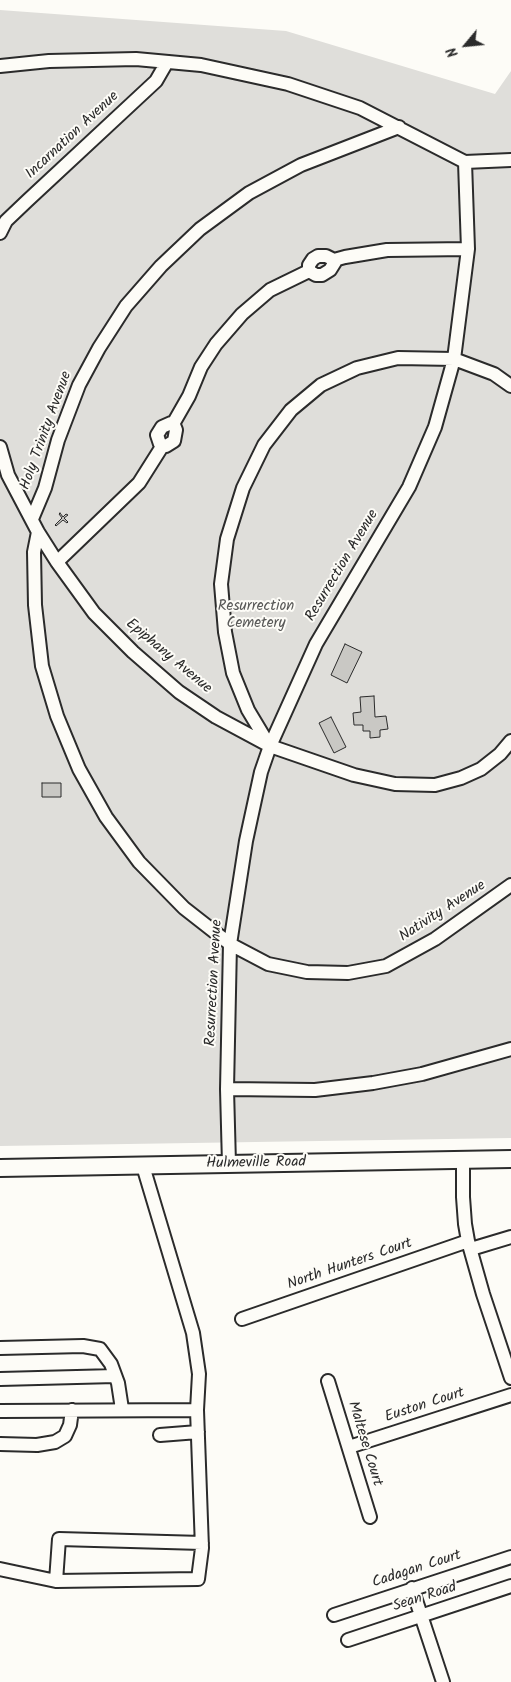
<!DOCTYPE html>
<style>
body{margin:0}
#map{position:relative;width:511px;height:1682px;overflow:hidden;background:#fdfcf7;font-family:Kalam,sans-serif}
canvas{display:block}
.north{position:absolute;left:441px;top:20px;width:50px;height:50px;-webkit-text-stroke:4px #fdfcf7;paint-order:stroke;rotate:242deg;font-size:14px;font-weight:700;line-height:20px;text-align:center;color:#2b2b2b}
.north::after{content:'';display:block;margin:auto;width:18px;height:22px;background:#2b2b2b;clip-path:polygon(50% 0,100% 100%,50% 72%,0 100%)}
</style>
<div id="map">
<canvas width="511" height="1682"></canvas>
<div class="north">N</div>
</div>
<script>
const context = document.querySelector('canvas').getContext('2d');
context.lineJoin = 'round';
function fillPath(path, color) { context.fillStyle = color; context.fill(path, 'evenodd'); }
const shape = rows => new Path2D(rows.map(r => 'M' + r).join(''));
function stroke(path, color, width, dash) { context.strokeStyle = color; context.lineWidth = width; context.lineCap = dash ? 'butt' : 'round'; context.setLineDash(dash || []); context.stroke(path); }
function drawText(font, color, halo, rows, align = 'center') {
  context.font = font + ' Kalam,sans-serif'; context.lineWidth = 4; context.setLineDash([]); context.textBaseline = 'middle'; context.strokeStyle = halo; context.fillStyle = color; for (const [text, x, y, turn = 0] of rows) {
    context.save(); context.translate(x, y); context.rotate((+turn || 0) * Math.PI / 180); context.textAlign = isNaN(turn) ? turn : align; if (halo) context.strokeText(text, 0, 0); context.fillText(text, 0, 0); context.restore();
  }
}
fillPath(shape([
 [0,10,286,31,495,94,511,71,511,1138,0,1146]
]), '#dfdeda');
const building = shape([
 [60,513,63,517,66,514,68,515,64,518,68,522,67,523,63,520,56,526,55,525,62,518,59,514,60,513],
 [345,644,362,652,347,683,331,675,345,644],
 [374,696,375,717,386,716,388,729,380,730,380,737,370,738,370,731,363,731,363,725,354,725,353,713,361,712,360,697,374,696],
 [331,717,346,747,334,753,319,723,331,717],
 [42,783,61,783,61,797,42,797,42,783]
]);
fillPath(building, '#c9c8c4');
stroke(building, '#2b2b2b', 1);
const minor = shape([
 [0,66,49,61,136,59,201,65,288,84,360,108,465,162],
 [465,162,511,160],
 [0,233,6,221,27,201,156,81,167,62],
 [334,260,345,257,387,250,468,249],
 [173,424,189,396,201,367,216,344,242,314,270,290,309,271,316,275,322,275,330,270,335,262,334,260,326,256,318,256,313,259,309,265,309,271],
 [0,447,8,475,38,532,57,562,94,613,133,652,179,692,216,717,270,746,354,775,395,784,435,785,461,778,481,769,500,754,511,741],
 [32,519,45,488,58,440,79,385,99,348,126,306,161,266,200,229,249,193,301,165,399,127],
 [38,532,34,552,35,605,42,666,57,716,79,769,106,817,139,862,184,908,230,944,268,964,307,972,348,973,386,966,435,939,511,885],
 [57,562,139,483,163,445,166,446,174,441,176,430,174,425,171,423,162,427,157,435,160,444,163,445],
 [269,745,248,710,233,673,225,632,221,584,227,539,243,488,264,445,291,410,321,385,357,368,398,358,454,359,494,374,511,386],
 [227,1089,315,1090,373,1083,422,1074,511,1049],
 [463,1160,463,1197,465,1224,468,1241,483,1294,511,1378],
 [229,1164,227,1089,230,944,246,841,261,772,270,746,316,644,409,487,435,427,454,359,468,249,465,162],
 [143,1166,193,1333,199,1374,197,1410],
 [471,1249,511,1237],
 [242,1319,468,1241],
 [0,1348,83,1346,100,1349,111,1364,118,1383,122,1409],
 [0,1379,115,1376],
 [328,1381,370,1517],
 [0,1411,197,1410,202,1548,198,1579,56,1581,0,1569],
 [160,1435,198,1432],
 [0,1444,37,1445,55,1442,65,1436,70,1425,72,1410],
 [349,1447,511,1395],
 [56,1581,59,1539,202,1543],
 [412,1588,443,1682],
 [334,1615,511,1557],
 [348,1640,511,1586]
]);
const major = shape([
 [0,1168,511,1159]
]);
stroke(minor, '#2b2b2b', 16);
stroke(major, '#2b2b2b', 20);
stroke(minor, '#fdfcf7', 12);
stroke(major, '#fdfcf7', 16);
drawText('15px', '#2b2b2b', '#fdfcf7', [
 ["Incarnation Avenue",73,136,-43],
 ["Holy Trinity Avenue",47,431,-70],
 ["Resurrection Avenue",343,566,-59],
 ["Epiphany Avenue",168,657,40],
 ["Nativity Avenue",443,912,-33],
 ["Resurrection Avenue",215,983,-87],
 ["Hulmeville Road",256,1164,-1],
 ["North Hunters Court",350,1265,-19],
 ["Euston Court",425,1406,-18],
 ["Maltese Court",364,1444,73],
 ["Cadagan Court",417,1570,-18],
 ["Sean Road",425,1598,-18]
]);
drawText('15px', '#585857', '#fdfcf7', [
 ["Resurrection",256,607],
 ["Cemetery",256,624]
]);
</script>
